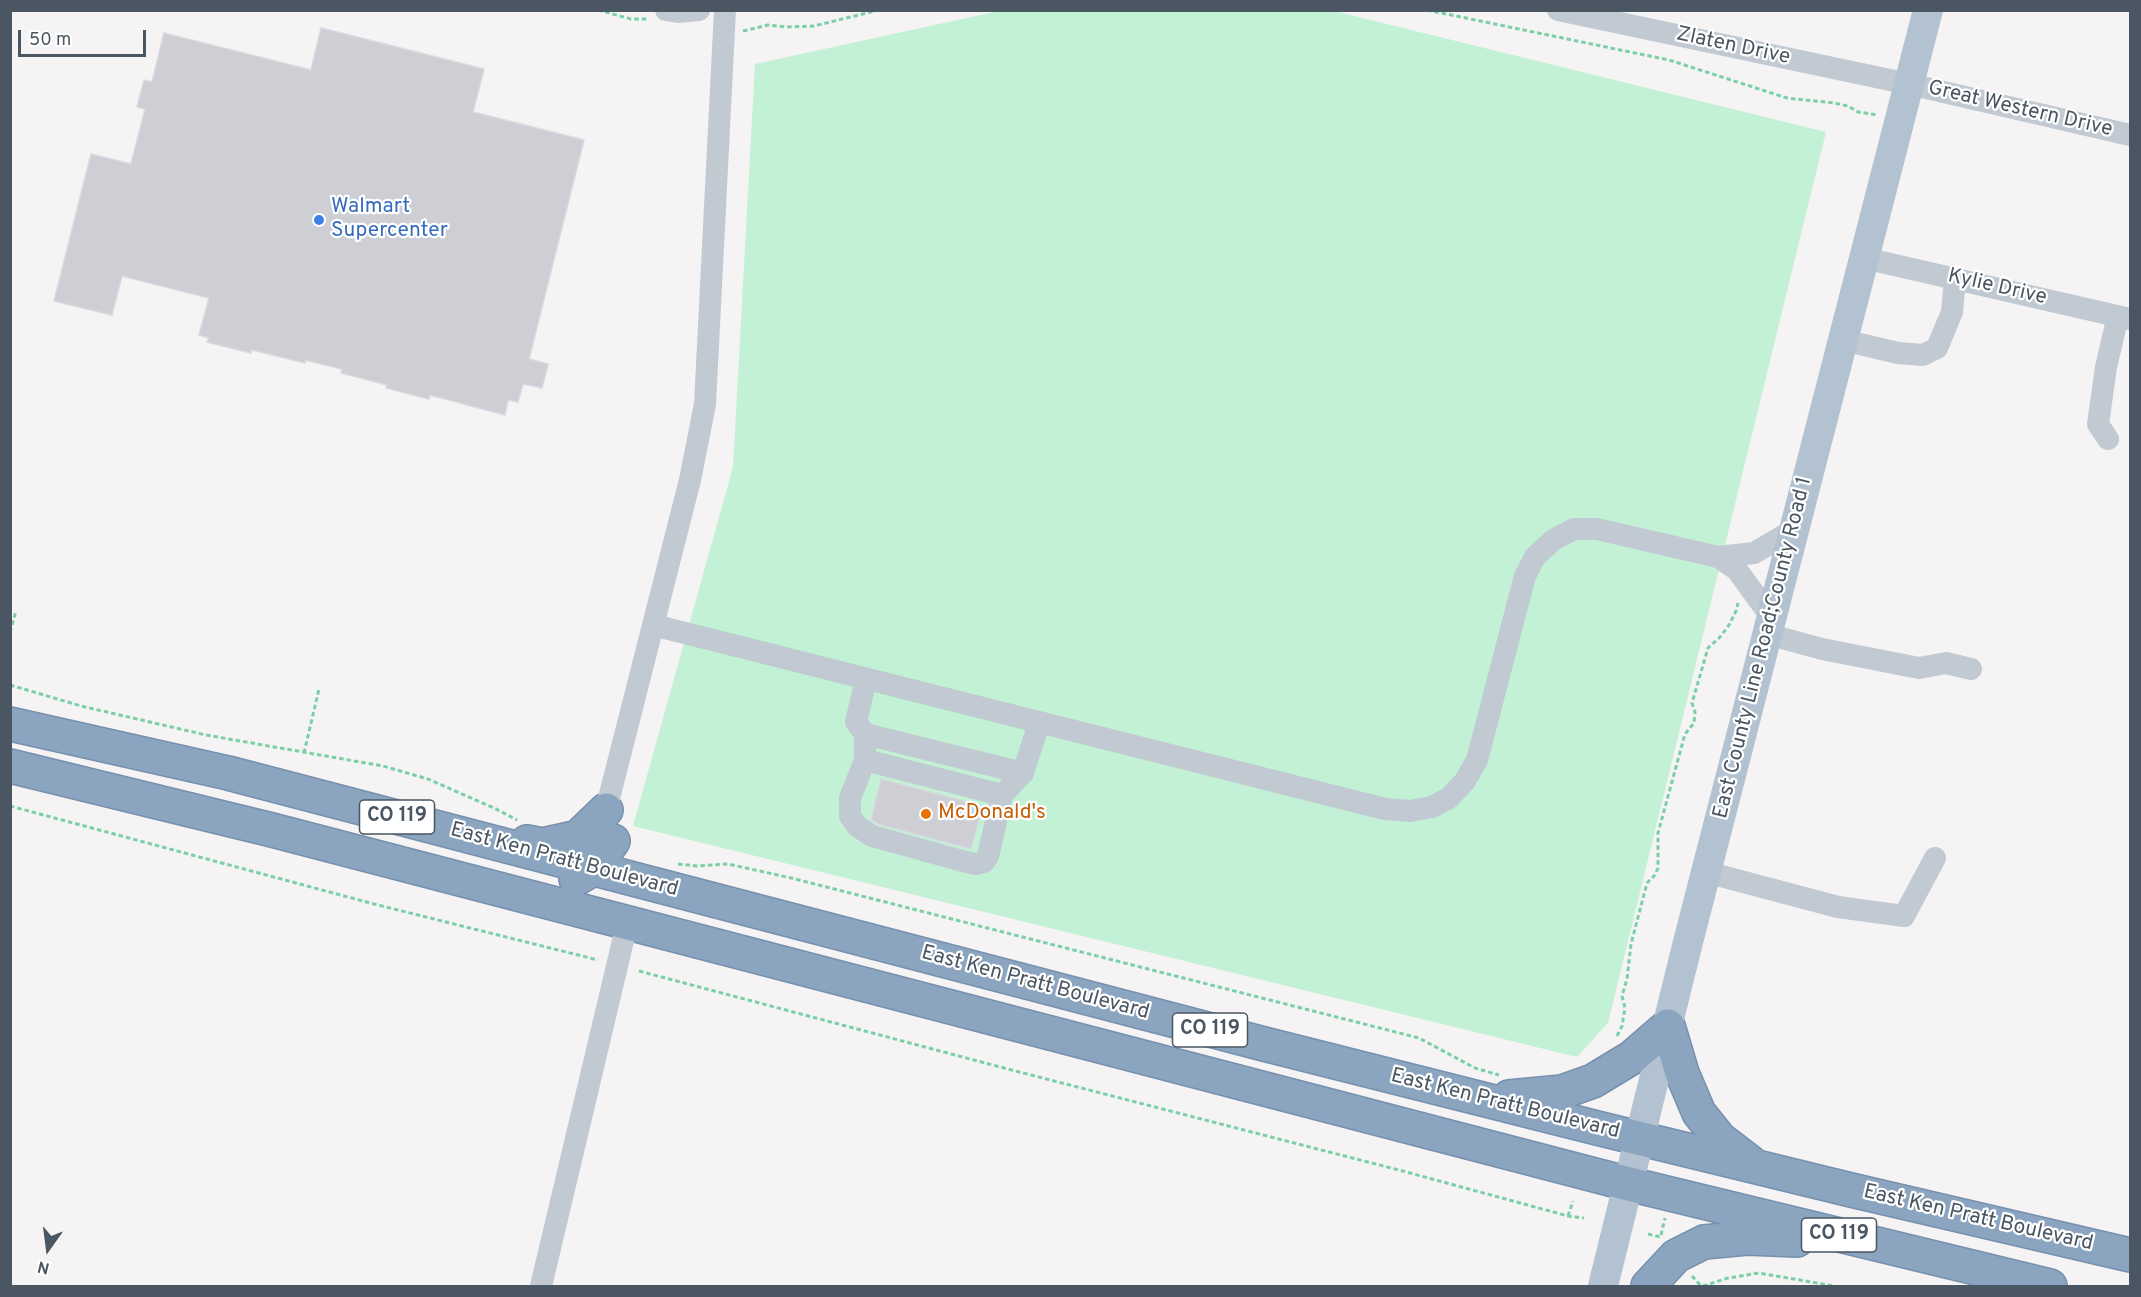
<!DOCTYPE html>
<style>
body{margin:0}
#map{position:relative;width:2141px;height:1297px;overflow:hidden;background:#f5f3f3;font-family:Overpass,sans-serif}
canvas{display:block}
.frame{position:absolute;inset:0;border:12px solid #4a5661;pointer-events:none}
.north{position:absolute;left:18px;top:1219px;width:60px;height:60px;-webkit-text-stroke:4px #fff;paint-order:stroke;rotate:194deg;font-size:16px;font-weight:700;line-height:24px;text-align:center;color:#4a5661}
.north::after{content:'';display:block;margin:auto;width:21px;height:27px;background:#4a5661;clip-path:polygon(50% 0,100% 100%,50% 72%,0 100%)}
.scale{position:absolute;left:18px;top:30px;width:128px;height:27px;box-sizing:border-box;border:3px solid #4a5661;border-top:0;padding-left:8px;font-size:18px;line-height:21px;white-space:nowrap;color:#4a5661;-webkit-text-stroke:4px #fff;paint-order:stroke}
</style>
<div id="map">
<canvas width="2141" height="1297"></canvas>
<div class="frame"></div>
<div class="north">N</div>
<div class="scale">50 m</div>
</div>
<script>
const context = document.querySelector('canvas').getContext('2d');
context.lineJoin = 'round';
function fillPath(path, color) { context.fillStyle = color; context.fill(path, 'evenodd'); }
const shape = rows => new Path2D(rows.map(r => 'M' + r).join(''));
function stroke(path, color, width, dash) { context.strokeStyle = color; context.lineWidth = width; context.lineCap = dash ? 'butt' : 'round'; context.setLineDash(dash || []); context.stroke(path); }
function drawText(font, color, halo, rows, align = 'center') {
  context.font = font + ' Overpass,sans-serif'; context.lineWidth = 4.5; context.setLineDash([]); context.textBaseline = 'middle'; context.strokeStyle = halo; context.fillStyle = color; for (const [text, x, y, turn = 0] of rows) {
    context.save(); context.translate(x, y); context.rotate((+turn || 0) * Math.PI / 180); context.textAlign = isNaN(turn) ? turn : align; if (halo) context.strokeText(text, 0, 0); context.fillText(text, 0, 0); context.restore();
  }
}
fillPath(shape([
 [999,11,1334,11,1826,132,1608,1023,1577,1057,633,826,733,467,755,64]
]), '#c3f1d5');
const building = shape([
 [321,28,484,69,473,112,584,140,529,359,548,364,542,388,523,384,518,402,508,400,505,415,430,395,429,399,386,388,387,385,341,373,342,369,305,360,305,363,252,350,251,353,207,342,209,338,199,335,209,298,122,276,112,315,54,301,91,154,131,164,145,109,137,107,144,80,152,82,164,33,311,70,321,28],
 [881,779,983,806,971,849,878,824,871,819,881,779]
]);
fillPath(building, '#cdcfd5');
stroke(building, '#d7d9de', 1.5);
const highway = shape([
 [10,724,228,773,1264,1044,1597,1128,1851,1190,2130,1255],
 [10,766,272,830,1629,1184,2050,1286],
 [527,842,542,845,578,837,606,810],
 [576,879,593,869,613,841],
 [1509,1097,1562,1092,1593,1081,1631,1058,1668,1026,1682,1073,1699,1113,1720,1139,1750,1162],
 [1648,1286,1676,1256,1704,1242,1747,1238,1797,1240]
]);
stroke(highway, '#7690ad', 36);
stroke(shape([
 [598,10,631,19,648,19],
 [1427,10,1669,60,1787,98,1834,103,1848,106,1858,112,1878,115],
 [743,31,768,25,787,27,814,26,879,10],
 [10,632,16,611],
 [10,685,81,706,206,735,383,766,428,779,494,808,517,820],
 [304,753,319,689],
 [10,806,374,904,598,960],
 [678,864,697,866,728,864,791,878,1419,1038,1475,1068,1499,1075],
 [639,971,1004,1068,1399,1170,1568,1216,1584,1218],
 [1617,1036,1622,1026,1625,1008,1622,996,1627,979,1631,944,1647,883,1655,875,1658,868,1658,833,1685,734,1694,723,1695,712,1692,703,1708,648,1720,637,1729,625,1736,611,1738,603],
 [1568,1216,1573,1201],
 [1648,1234,1660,1237],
 [1661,1235,1665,1218],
 [1692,1276,1701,1286],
 [1703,1286,1728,1278,1759,1273,1834,1286]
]), '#7ad0a6', 3, [4.5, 3]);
stroke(shape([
 [666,10,678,12,699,10],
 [1558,10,1909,84,2130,135],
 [1864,258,2130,319],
 [1843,340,1898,353,1923,355,1937,348,1952,312,1955,279],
 [2108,439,2098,424,2106,367,2118,316],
 [1718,557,1737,570,1772,618],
 [653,625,1385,809,1410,811,1432,807,1449,798,1465,781,1477,760,1525,576,1535,557,1553,540,1574,529,1597,529,1718,557,1754,553,1795,529],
 [1767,634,1822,649,1919,668,1946,663,1971,669],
 [866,679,856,722,865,734,865,760,1002,795,1023,773,1039,723],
 [865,734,1023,773],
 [865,760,850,798,850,816,857,826,872,836,966,862,976,864,984,862,988,856,1002,795],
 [606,810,690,480,705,404,725,10],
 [1706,872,1838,907,1904,916,1935,858],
 [541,1286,627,924]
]), '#c1cad2', 22);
stroke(shape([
 [1603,1286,1688,942,1928,10]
]), '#b3c2d1', 30);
stroke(highway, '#8ba5c1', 33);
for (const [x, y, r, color] of [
 [319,220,6,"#3f7fe0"],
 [926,814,6,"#e8710a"]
]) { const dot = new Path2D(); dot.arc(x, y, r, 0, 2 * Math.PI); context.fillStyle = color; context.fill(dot); stroke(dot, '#fff', 2); }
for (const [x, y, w] of [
 [397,817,75],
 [1210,1030,75],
 [1839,1235,75]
]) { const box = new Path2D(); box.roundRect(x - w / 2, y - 17, w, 34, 4.5); context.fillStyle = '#fff'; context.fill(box); stroke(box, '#4a5661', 1.5); }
drawText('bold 20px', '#4a5661', null, [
 ["CO 119",397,817],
 ["CO 119",1210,1030],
 ["CO 119",1839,1235]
]);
drawText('21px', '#4a5661', '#fff', [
 ["Zlaten Drive",1733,47,12],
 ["Great Western Drive",2020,110,13],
 ["Kylie Drive",1997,288,13],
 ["East County Line Road;County Road 1",1764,648,-76],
 ["East Ken Pratt Boulevard",564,861,15],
 ["East Ken Pratt Boulevard",1035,984,15],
 ["East Ken Pratt Boulevard",1505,1105,14],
 ["East Ken Pratt Boulevard",1978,1219,13]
]);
drawText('21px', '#366cbe', '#fff', [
 ["Walmart",331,208],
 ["Supercenter",331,232]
], 'left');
drawText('21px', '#c56008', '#fff', [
 ["McDonald's",938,814]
], 'left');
</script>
